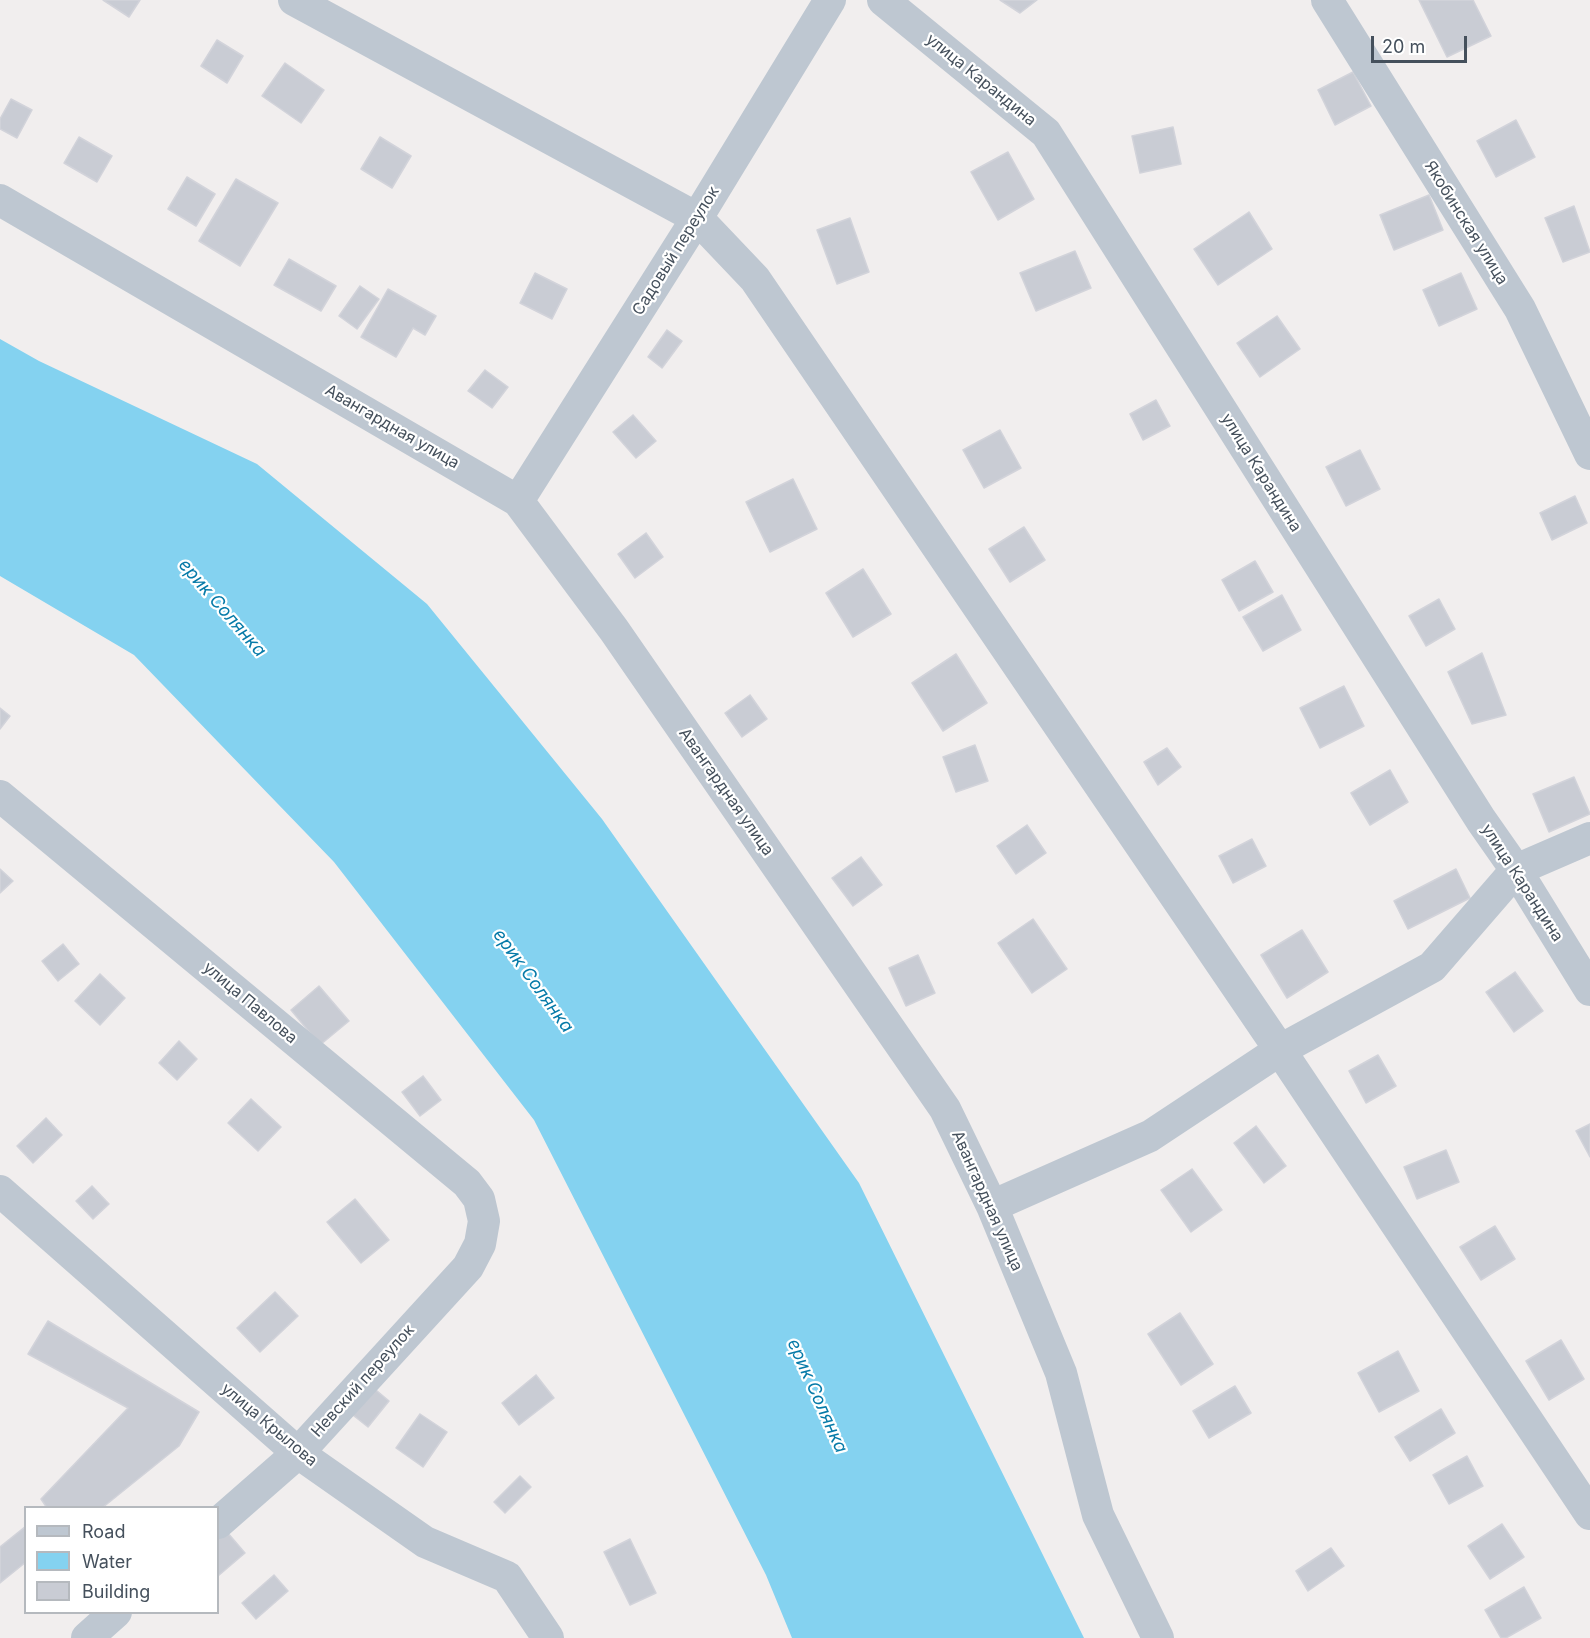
<!DOCTYPE html>
<meta charset="utf-8">
<style>
body{margin:0}
#map{position:relative;width:1590px;height:1638px;overflow:hidden;background:#f1eeee;font-family:Inter,sans-serif}
canvas{display:block}
.legend{position:absolute;left:24px;top:1506px;width:195px;height:108px;box-sizing:border-box;background:#fff;border:2px solid #b5b9be;margin:0;padding:8px 10px;list-style:none;font-size:18px;color:#45505c}
.legend li{display:flex;align-items:center;gap:12px;height:30px}
.legend b{width:30px;border:2px solid #b5b9be}
.scale{position:absolute;left:1371px;top:36px;width:96px;height:27px;box-sizing:border-box;border:3px solid #45505c;border-top:0;padding-left:8px;font-size:18px;line-height:21px;white-space:nowrap;color:#45505c;-webkit-text-stroke:4px #fff;paint-order:stroke}
</style>
<div id="map">
<canvas width="1590" height="1638"></canvas>
<ul class="legend">
<li><b style="height:8px;background:#bec7d1"></b>Road</li>
<li><b style="height:16px;background:#84d2f0"></b>Water</li>
<li><b style="height:16px;background:#c9ccd4"></b>Building</li>
</ul>
<div class="scale">20 m</div>
</div>
<script>
const context = document.querySelector('canvas').getContext('2d');
context.lineJoin = 'round';
function fillPath(path, color) { context.fillStyle = color; context.fill(path, 'evenodd'); }
const shape = rows => new Path2D(rows.map(r => 'M' + r).join(''));
function stroke(path, color, width, dash) { context.strokeStyle = color; context.lineWidth = width; context.lineCap = dash ? 'butt' : 'round'; context.setLineDash(dash || []); context.stroke(path); }
function drawText(font, color, halo, rows, align = 'center') {
  context.font = font + ' Inter,sans-serif'; context.lineWidth = 4.5; context.setLineDash([]); context.textBaseline = 'middle'; context.strokeStyle = halo; context.fillStyle = color; for (const [text, x, y, turn = 0] of rows) {
    context.save(); context.translate(x, y); context.rotate((+turn || 0) * Math.PI / 180); context.textAlign = isNaN(turn) ? turn : align; if (halo) context.strokeText(text, 0, 0); context.fillText(text, 0, 0); context.restore();
  }
}
fillPath(shape([
 [0,339,39,361,257,464,427,604,602,819,859,1183,1084,1638,792,1638,766,1575,534,1120,334,862,134,655,0,576]
]), '#84d2f0');
const building = shape([
 [103,0,140,0,129,17,103,0],
 [1000,0,1037,0,1020,13,1000,0],
 [1419,0,1473,0,1491,36,1447,57,1419,0],
 [217,40,243,56,227,83,201,66,217,40],
 [285,63,324,90,301,123,262,96,285,63],
 [1353,72,1371,106,1335,125,1318,90,1353,72],
 [11,99,32,110,17,138,0,129,0,119,11,99],
 [1516,120,1535,157,1496,177,1477,141,1516,120],
 [1173,127,1181,164,1140,173,1132,136,1173,127],
 [79,137,112,156,97,182,64,163,79,137],
 [380,137,411,156,392,188,361,169,380,137],
 [1008,152,1034,199,998,220,971,172,1008,152],
 [187,177,215,194,196,226,168,209,187,177],
 [236,179,278,203,240,266,199,241,236,179],
 [1429,195,1443,230,1394,250,1380,215,1429,195],
 [1574,206,1590,252,1563,262,1545,218,1574,206],
 [1249,212,1272,249,1218,285,1194,249,1249,212],
 [850,218,869,272,837,284,817,230,850,218],
 [1075,251,1091,288,1036,311,1020,273,1075,251],
 [289,259,336,286,321,311,274,285,289,259],
 [535,273,567,289,552,319,520,303,535,273],
 [1461,273,1477,309,1439,326,1423,290,1461,273],
 [360,286,379,299,357,329,339,316,360,286],
 [388,289,436,316,425,335,413,328,396,357,361,337,388,289],
 [1277,316,1300,349,1260,377,1237,343,1277,316],
 [667,330,682,341,662,368,648,357,667,330],
 [485,370,508,387,492,408,468,391,485,370],
 [1156,400,1170,426,1143,440,1130,414,1156,400],
 [633,415,656,441,636,458,613,432,633,415],
 [1000,430,1021,468,984,488,963,450,1000,430],
 [1360,450,1380,489,1346,506,1326,467,1360,450],
 [793,479,817,529,770,552,746,502,793,479],
 [1575,496,1587,523,1552,540,1540,513,1575,496],
 [1024,527,1045,560,1010,582,989,549,1024,527],
 [646,533,663,557,635,578,618,554,646,533],
 [1255,561,1273,592,1239,611,1222,580,1255,561],
 [863,569,891,614,853,637,826,593,863,569],
 [1282,595,1301,630,1263,651,1243,617,1282,595],
 [1439,599,1455,629,1426,646,1409,616,1439,599],
 [1482,653,1506,715,1472,724,1448,672,1482,653],
 [956,654,987,703,943,731,912,683,956,654],
 [1344,686,1364,726,1320,748,1300,708,1344,686],
 [750,695,767,719,742,737,725,713,750,695],
 [0,708,10,716,0,729,0,708],
 [975,745,988,781,956,792,943,757,975,745],
 [1167,748,1181,767,1158,785,1144,762,1167,748],
 [1390,770,1408,802,1370,825,1351,793,1390,770],
 [1574,777,1590,814,1549,832,1533,794,1574,777],
 [1027,825,1046,853,1016,874,997,846,1027,825],
 [1252,839,1266,866,1233,883,1219,856,1252,839],
 [861,857,882,885,853,906,832,878,861,857],
 [0,869,13,881,0,893,0,869],
 [1456,869,1470,898,1408,929,1394,901,1456,869],
 [1033,919,1067,969,1032,993,998,943,1033,919],
 [1302,930,1328,972,1287,998,1261,955,1302,930],
 [63,944,79,964,58,981,42,961,63,944],
 [918,955,935,993,906,1006,889,968,918,955],
 [1515,972,1543,1011,1514,1032,1486,992,1515,972],
 [100,974,125,998,100,1025,75,1001,100,974],
 [319,986,349,1021,320,1045,291,1010,319,986],
 [179,1041,197,1059,177,1080,159,1063,179,1041],
 [1378,1055,1396,1086,1366,1103,1349,1071,1378,1055],
 [423,1076,441,1100,420,1116,402,1092,423,1076],
 [251,1099,281,1127,258,1151,228,1123,251,1099],
 [46,1118,62,1135,33,1163,17,1146,46,1118],
 [1590,1124,1590,1157,1576,1131,1590,1124],
 [1256,1126,1286,1166,1264,1183,1234,1143,1256,1126],
 [1446,1150,1459,1182,1417,1199,1404,1167,1446,1150],
 [1192,1169,1222,1210,1191,1232,1161,1190,1192,1169],
 [92,1186,109,1204,93,1219,76,1201,92,1186],
 [355,1199,389,1240,361,1263,327,1222,355,1199],
 [1495,1226,1515,1259,1481,1280,1460,1247,1495,1226],
 [275,1292,298,1316,260,1352,237,1328,275,1292],
 [1180,1313,1213,1364,1181,1385,1148,1334,1180,1313],
 [48,1321,199,1412,179,1446,102,1508,47,1508,41,1499,128,1408,28,1354,48,1321],
 [1561,1340,1584,1379,1549,1400,1526,1361,1561,1340],
 [1398,1351,1419,1391,1379,1412,1358,1373,1398,1351],
 [536,1375,554,1398,519,1425,502,1403,536,1375],
 [370,1385,389,1401,368,1427,349,1412,370,1385],
 [1235,1386,1251,1413,1209,1438,1193,1411,1235,1386],
 [1441,1409,1455,1433,1410,1461,1395,1437,1441,1409],
 [420,1414,447,1432,423,1467,396,1448,420,1414],
 [1467,1456,1483,1486,1449,1504,1433,1475,1467,1456],
 [520,1476,531,1487,505,1513,494,1502,520,1476],
 [1502,1524,1524,1557,1490,1579,1468,1546,1502,1524],
 [221,1525,245,1553,218,1576,218,1528,221,1525],
 [26,1526,26,1562,0,1583,0,1547,26,1526],
 [630,1539,656,1593,630,1605,604,1552,630,1539],
 [1331,1548,1344,1566,1308,1591,1296,1571,1331,1548],
 [274,1575,288,1591,256,1619,242,1603,274,1575],
 [1524,1587,1541,1618,1506,1638,1501,1638,1485,1610,1524,1587]
]);
fillPath(building, '#c9ccd4');
stroke(building, '#d2d3da', 1.5);
stroke(shape([
 [294,0,697,218,755,279,1280,1050,1590,1514],
 [883,0,1046,133,1481,820,1516,870,1590,990],
 [1327,0,1520,309,1590,454],
 [0,200,518,501,614,630,945,1109,992,1206,1061,1373,1098,1515,1158,1638],
 [518,501,697,218,830,0],
 [0,796,467,1183,479,1199,484,1221,480,1244,468,1267,298,1453,218,1523],
 [0,1191,298,1453,425,1542,507,1577,548,1638],
 [992,1206,1150,1136,1280,1050,1432,967,1516,870,1590,838],
 [87,1638,116,1612]
]), '#bec7d1', 32);
drawText('16px', '#45505c', '#fff', [
 ["улица Карандина",981,80,39],
 ["Якобинская улица",1466,223,58],
 ["Садовый переулок",676,251,-58],
 ["Авангардная улица",392,427,30],
 ["улица Карандина",1261,473,58],
 ["Авангардная улица",726,792,55],
 ["улица Карандина",1522,883,57],
 ["улица Павлова",250,1003,40],
 ["Авангардная улица",987,1201,66],
 ["Невский переулок",363,1381,-48],
 ["улица Крылова",269,1425,40]
]);
drawText('italic 18px', '#067aa8', '#fff', [
 ["ерик Солянка",222,608,49],
 ["ерик Солянка",533,981,54],
 ["ерик Солянка",817,1396,66]
]);
</script>
